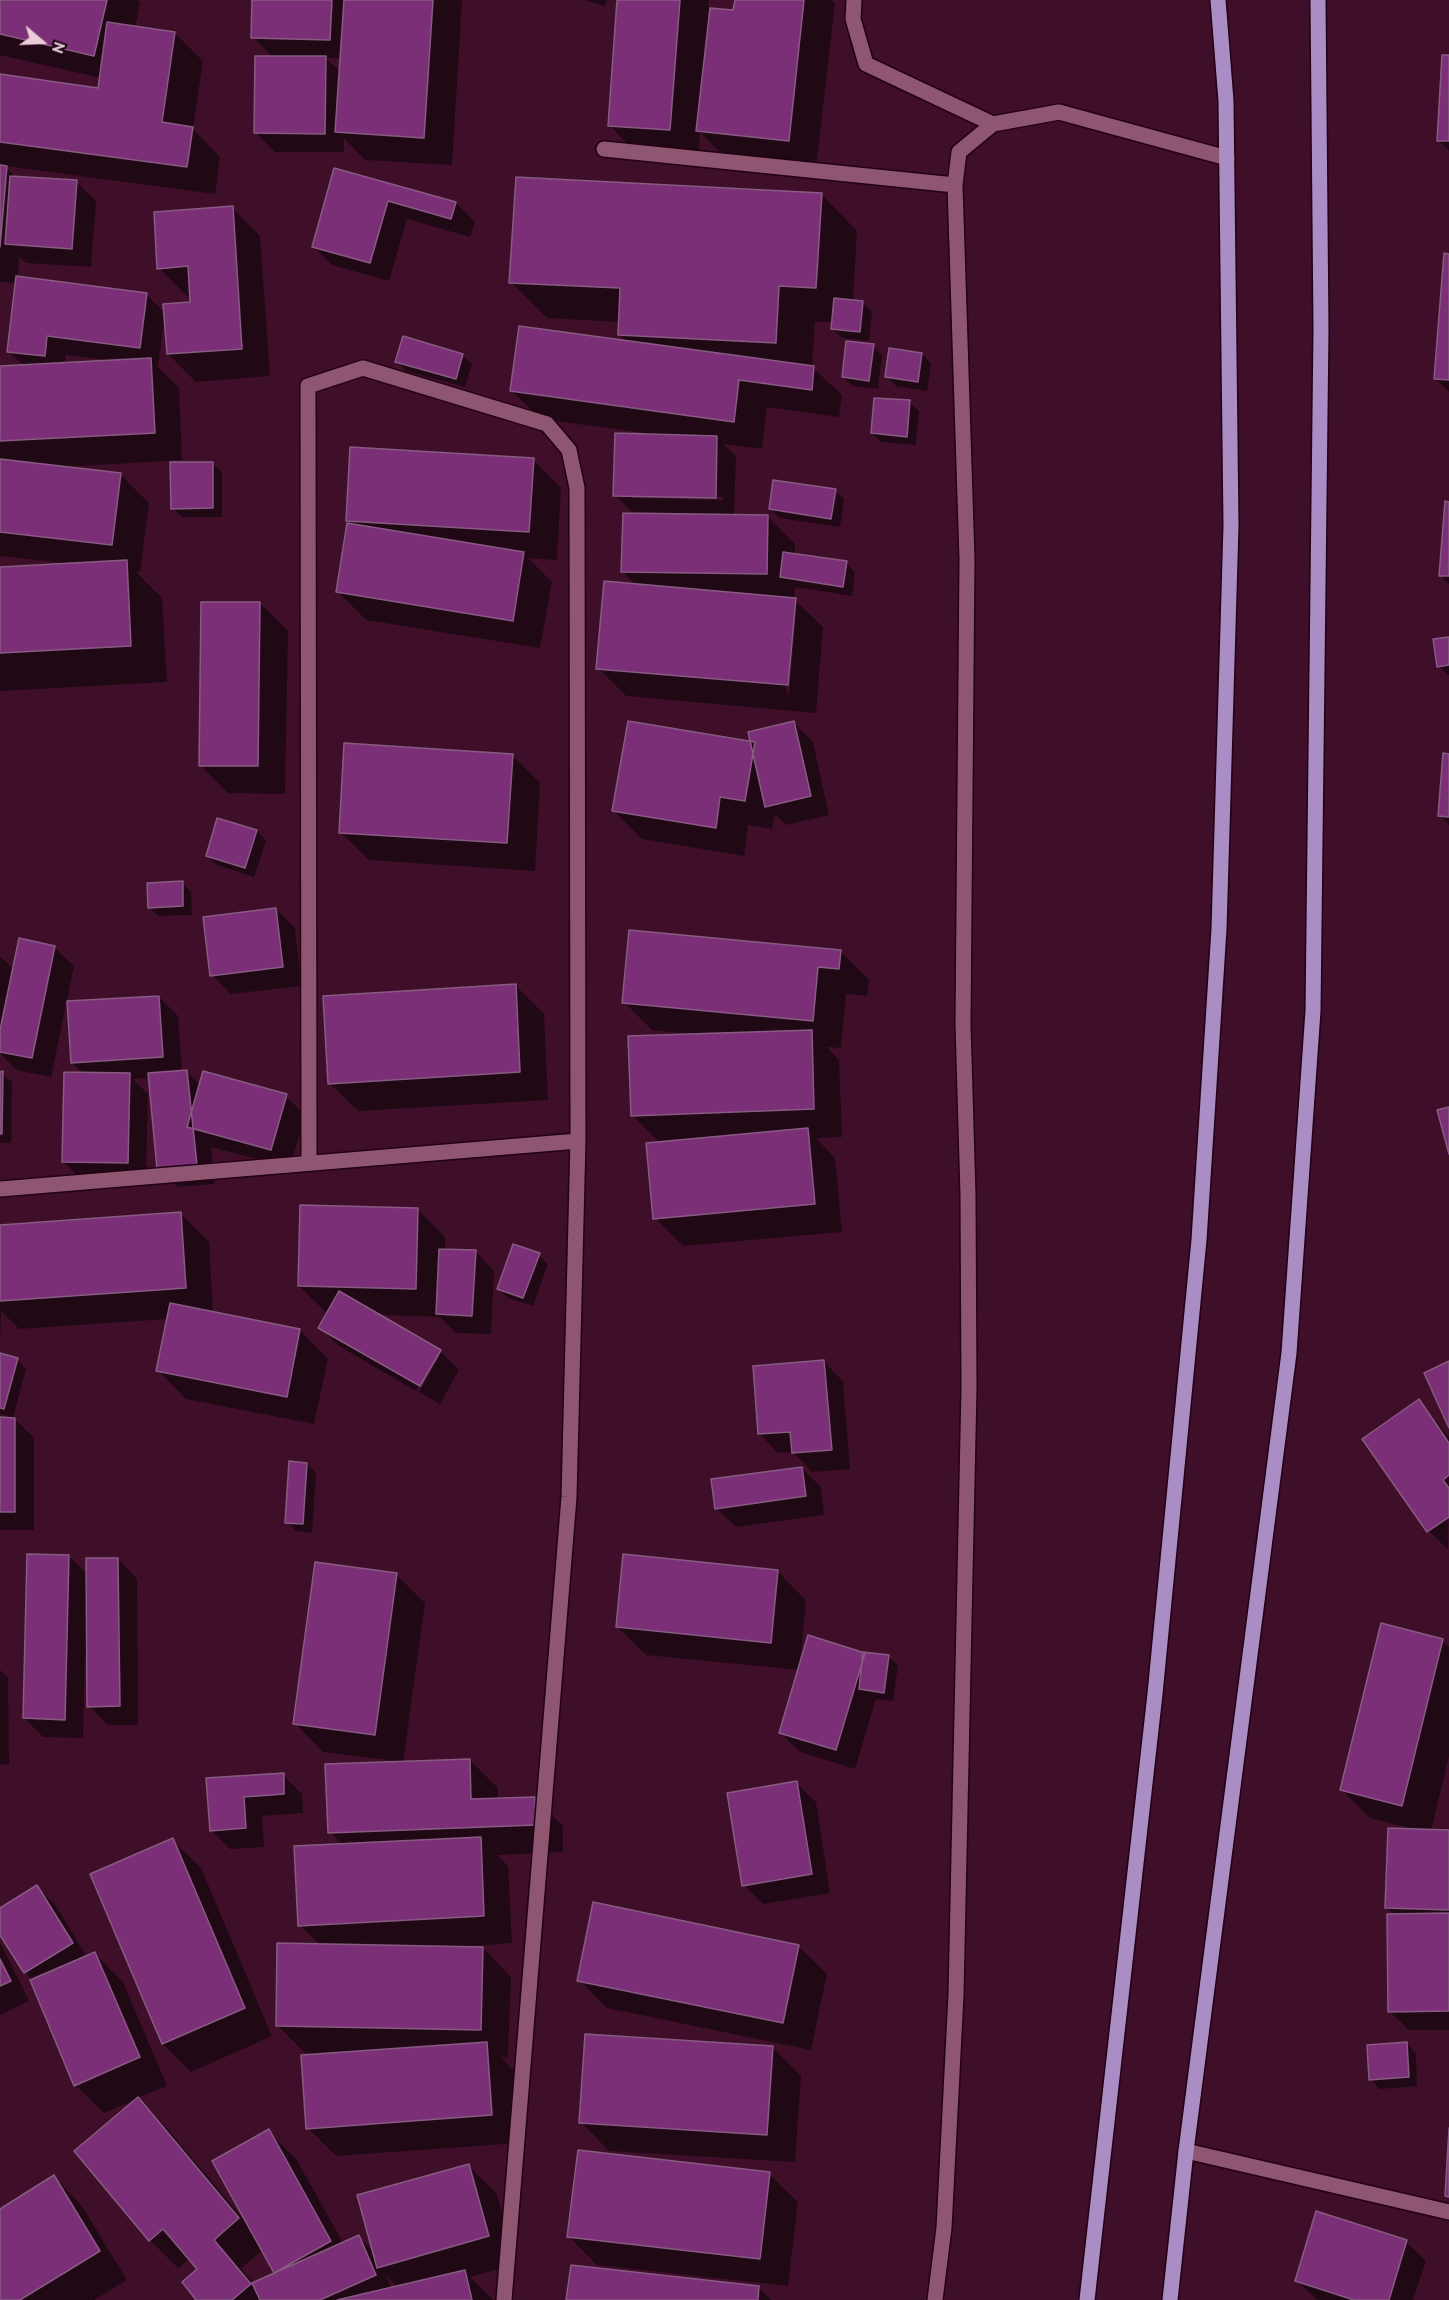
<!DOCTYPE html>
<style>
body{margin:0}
#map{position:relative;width:1449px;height:2300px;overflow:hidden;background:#3f0f29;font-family:"PT Sans",sans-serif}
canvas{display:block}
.north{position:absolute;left:12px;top:12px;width:60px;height:60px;-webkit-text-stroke:4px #1a0610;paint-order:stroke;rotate:109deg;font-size:16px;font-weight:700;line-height:24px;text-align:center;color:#edccda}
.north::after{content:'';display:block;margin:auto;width:21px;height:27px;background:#edccda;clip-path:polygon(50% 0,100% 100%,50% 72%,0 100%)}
</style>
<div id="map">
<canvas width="1449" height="2300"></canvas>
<div class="north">N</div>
</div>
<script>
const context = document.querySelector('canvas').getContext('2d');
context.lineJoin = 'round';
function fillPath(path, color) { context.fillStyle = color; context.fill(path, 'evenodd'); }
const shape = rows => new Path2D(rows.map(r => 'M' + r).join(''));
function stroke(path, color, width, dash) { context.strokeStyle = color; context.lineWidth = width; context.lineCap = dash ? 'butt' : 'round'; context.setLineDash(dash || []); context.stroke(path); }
fillPath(shape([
 [0,0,137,0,140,3,135,28,175,33,203,61,193,129,220,157,215,194,5,166,16,178,76,182,96,201,91,267,26,263,19,257,18,278,146,294,165,313,192,304,191,296,187,296,159,268,232,208,260,236,270,376,196,382,168,354,164,321,158,367,179,388,182,460,64,467,121,475,149,503,140,572,136,572,162,598,167,682,0,691,0,568,63,563,0,556,0,367,24,366,8,351,17,283,0,282,0,75,99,89,101,78,0,55],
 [66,355,109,360,109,362,65,364],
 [254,0,462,0,452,165,365,160,344,138,344,152,275,152,256,133,273,58,253,37],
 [326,58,342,58,341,73],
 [584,0,607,0,605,6],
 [619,0,709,0,708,21,710,21,735,12,736,0,832,0,835,3,816,168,726,159,700,132,698,158,638,154,610,126],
 [1449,57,1449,151,1438,140],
 [335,169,456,203,475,222,470,237,407,219,389,281,332,265,313,246],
 [821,194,857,231,853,301,862,302,872,312,869,341,842,338,832,329,833,322,815,322,812,367,842,395,839,417,767,407,762,449,723,444,736,456,734,516,767,516,795,544,795,555,846,563,855,572,852,596,795,587,794,599,823,627,816,713,626,696,598,668,636,585,623,572,634,514,615,495,645,433,540,419,512,391,627,342,619,334,620,322,547,318,511,282],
 [632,495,723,497,723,500,632,498],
 [792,623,795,623,789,693,786,693],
 [1449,255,1449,392,1435,378],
 [873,346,882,355,878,389,853,386,843,377],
 [922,354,931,363,927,391,896,386,887,377],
 [463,355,472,364,465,387,406,371,397,361],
 [910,402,919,411,916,445,881,442,872,433],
 [533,459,561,488,557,560,528,558,552,582,540,648,366,620,338,592,352,525,347,520],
 [212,463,222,472,222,517,182,517,173,508],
 [835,490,844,499,840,527,780,518,770,509],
 [1449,503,1449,584,1440,575],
 [260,603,288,631,285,794,228,793,200,765],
 [1449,638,1449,675,1448,675,1439,666],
 [794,723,813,742,829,815,786,825,775,814,772,829,748,825,744,856,642,839,614,811],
 [512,755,540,783,535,871,369,860,340,832],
 [1449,755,1449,825,1440,815],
 [257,831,266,841,254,877,217,865,207,856],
 [182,883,191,892,192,915,158,916,149,907],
 [276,909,295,928,301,986,231,994,212,975],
 [54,947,74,966,51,1077,16,1070,0,1053,0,956,14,970],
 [841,952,869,980,867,996,846,994,841,1048,827,1047,839,1060,842,1137,816,1138,835,1158,842,1232,683,1246,655,1218,660,1143,632,1115,688,1034,652,1030,624,1002],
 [516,986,544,1014,548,1100,358,1111,329,1083],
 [159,997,178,1016,182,1072,186,1071,200,1085,286,1096,305,1115,290,1168,211,1147,215,1184,178,1187,159,1168,150,1078,133,1079,148,1094,146,1182,83,1181,64,1162,84,1074,72,1063],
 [0,1073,12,1082,11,1143,0,1143],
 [417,1209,445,1237,445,1250,475,1251,494,1271,491,1334,456,1333,440,1317,377,1315,440,1351,459,1370,440,1404,419,1392,440,1355,437,1355,416,1391,339,1346,320,1327,328,1314,299,1286],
 [181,1214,209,1242,213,1313,300,1330,328,1359,314,1424,186,1399,158,1370,168,1319,19,1329,1,1311,0,1343,0,1227],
 [539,1255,548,1264,533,1306,508,1298,499,1289],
 [0,1355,17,1360,26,1369,13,1418,0,1414],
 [824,1362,843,1381,850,1469,812,1472,793,1452,778,1453,759,1433],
 [1418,1401,1449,1437,1448,1550,1429,1531,1364,1439],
 [0,1419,15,1419,34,1438,34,1530,0,1530],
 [307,1464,316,1473,312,1533,296,1531,287,1522],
 [802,1468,821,1487,824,1515,736,1527,716,1508],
 [69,1556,88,1575,118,1559,137,1579,138,1725,108,1725,89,1706,88,1659,85,1658,83,1738,43,1737,24,1718],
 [778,1572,806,1600,800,1664,888,1656,898,1665,893,1701,876,1699,855,1769,800,1752,781,1733,799,1670,646,1655,617,1627],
 [397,1575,425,1603,403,1763,470,1760,498,1788,498,1799,534,1798,563,1826,563,1852,497,1855,508,1866,512,1943,470,1946,470,1948,483,1948,511,1977,508,2058,501,2057,515,2072,519,2143,336,2156,308,2128,308,2056,277,2025,320,1945,300,1925,343,1845,330,1832,396,1761,323,1752,295,1723],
 [1442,1640,1449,1647,1449,1756,1431,1831,1449,1831,1449,2030,1409,2030,1389,2011,1395,1915,1387,1908,1413,1829,1370,1818,1342,1790],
 [0,1670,8,1678,9,1764,0,1765],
 [283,1775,302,1794,303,1813,262,1816,264,1847,230,1849,211,1830,208,1779],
 [796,1783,816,1802,830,1893,763,1904,744,1885],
 [172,1840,201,1868,272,2036,191,2072,163,2044,92,1875],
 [37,1887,56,1906,87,1957,95,1954,123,1982,167,2086,137,2098,166,2127,246,2222,268,2131,296,2159,344,2244,359,2237,375,2253,469,2166,497,2194,516,2264,470,2277,493,2300,198,2300,199,2269,190,2258,178,2268,150,2240,76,2151,137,2099,104,2113,75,2085,33,1980,25,1972,0,1932,0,1910],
 [263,2250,277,2274,254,2284,241,2268],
 [386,2275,398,2287,392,2289],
 [0,1942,29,2001,0,2015],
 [798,1946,827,1974,811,2050,607,2008,579,1980],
 [1407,2044,1416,2053,1417,2086,1380,2089,1370,2079],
 [772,2047,801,2076,795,2162,609,2151,581,2122],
 [769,2174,798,2202,788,2286,597,2265,569,2237],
 [54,2177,82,2206,127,2280,94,2300,0,2300,0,2211],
 [1406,2242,1426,2261,1413,2300,1317,2300,1296,2280],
 [759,2288,771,2300,568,2300]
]), '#0007');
const building = shape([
 [0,0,107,0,94,56,0,34,0,0],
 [252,0,332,0,330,40,251,38,252,0],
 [344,0,433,0,424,138,335,132,344,0],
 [617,0,680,0,670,130,608,126,617,0],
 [735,0,804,0,789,141,696,131,710,8,733,10,735,0],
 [107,22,175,32,162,122,193,127,187,167,0,142,0,74,98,88,107,22],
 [1442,55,1449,55,1449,141,1437,141,1442,55],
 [255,56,326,56,325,134,254,133,255,56],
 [0,165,7,166,0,247,0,165],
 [334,168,456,202,451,219,388,201,370,263,312,247,334,168],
 [10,176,77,180,72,249,5,244,10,176],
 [516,177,822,193,816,288,779,286,776,343,618,335,620,288,509,283,516,177],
 [233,206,242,349,167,354,163,304,190,302,188,266,157,269,154,212,233,206],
 [1444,253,1449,254,1449,380,1434,379,1444,253],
 [16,276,147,293,140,348,47,336,45,356,7,352,16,276],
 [834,298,863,301,860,332,831,329,834,298],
 [519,326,814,366,812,390,739,380,734,422,510,391,519,326],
 [403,336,463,354,456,379,395,362,403,336],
 [846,341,874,344,869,381,842,377,846,341],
 [889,348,922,353,918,382,885,377,889,348],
 [151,358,155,433,0,441,0,366,151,358],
 [874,398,910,400,907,437,871,433,874,398],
 [615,433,717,436,716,498,613,496,615,433],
 [350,447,534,458,529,532,346,521,350,447],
 [0,459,121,473,112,545,0,532,0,459],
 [170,462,213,462,213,508,171,509,170,462],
 [773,480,836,489,831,519,769,509,773,480],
 [1445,501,1449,502,1449,576,1439,576,1445,501],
 [623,513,768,515,767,574,621,572,623,513],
 [347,523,524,552,513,621,336,592,347,523],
 [783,552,847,561,843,587,780,577,783,552],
 [127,560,131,646,0,653,0,567,127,560],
 [604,581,796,598,788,685,596,669,604,581],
 [201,602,260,602,258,766,199,766,201,602],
 [1449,637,1449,665,1437,667,1433,639,1449,637],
 [628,721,755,742,745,801,720,797,716,828,612,811,628,721],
 [794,721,811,796,765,807,748,732,794,721],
 [344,743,513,754,507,843,339,833,344,743],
 [1443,753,1449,754,1449,817,1438,816,1443,753],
 [217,818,257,830,245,868,206,856,217,818],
 [183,881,183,906,148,908,147,883,183,881],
 [276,908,283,967,210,976,203,917,276,908],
 [629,930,841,950,839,969,818,967,813,1021,622,1003,629,930],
 [19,938,55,946,32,1058,0,1052,0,1030,19,938],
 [516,984,520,1072,328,1084,323,996,516,984],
 [159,996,163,1057,71,1063,67,1001,159,996],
 [812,1030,814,1109,631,1116,628,1036,812,1030],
 [187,1070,197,1165,157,1169,148,1073,187,1070],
 [3,1071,2,1134,0,1134,0,1072,3,1071],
 [203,1071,287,1094,271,1150,187,1127,203,1071],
 [64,1072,130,1073,128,1163,62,1162,64,1072],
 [1449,1107,1449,1154,1437,1110,1449,1107],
 [808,1128,815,1204,653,1219,646,1143,808,1128],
 [300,1205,418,1208,416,1289,298,1286,300,1205],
 [181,1212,186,1288,0,1301,0,1225,181,1212],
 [513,1244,540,1253,523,1298,497,1289,513,1244],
 [439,1249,476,1250,472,1316,436,1314,439,1249],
 [339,1291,441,1350,420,1386,318,1328,339,1291],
 [170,1303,300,1329,287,1397,156,1371,170,1303],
 [0,1353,18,1358,4,1409,0,1408,0,1353],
 [824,1360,832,1450,792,1453,790,1432,758,1434,753,1366,824,1360],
 [1449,1361,1449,1428,1424,1373,1449,1361],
 [1419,1399,1449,1443,1449,1475,1443,1480,1449,1488,1449,1517,1427,1532,1362,1439,1419,1399],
 [0,1417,15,1418,15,1512,0,1512,0,1417],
 [289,1461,307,1463,303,1524,285,1523,289,1461],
 [802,1467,806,1496,715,1509,711,1479,802,1467],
 [27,1554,69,1555,65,1720,23,1718,27,1554],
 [623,1554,778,1570,771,1643,616,1627,623,1554],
 [86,1558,118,1558,120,1706,87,1707,86,1558],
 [315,1562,397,1573,375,1735,293,1724,315,1562],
 [1381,1623,1443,1639,1402,1806,1340,1790,1381,1623],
 [808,1635,865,1653,836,1750,779,1733,808,1635],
 [863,1652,889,1655,884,1693,859,1689,863,1652],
 [470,1759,471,1799,535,1797,536,1825,328,1833,325,1764,470,1759],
 [284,1773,284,1794,244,1797,246,1828,210,1831,206,1778,284,1773],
 [797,1781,812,1874,742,1886,727,1793,797,1781],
 [1388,1828,1449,1830,1449,1910,1385,1908,1388,1828],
 [481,1837,484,1916,298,1926,294,1846,481,1837],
 [173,1838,245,2008,162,2044,90,1874,173,1838],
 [37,1885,73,1943,24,1973,0,1935,0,1908,37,1885],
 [593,1902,799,1945,783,2023,577,1981,593,1902],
 [1449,1913,1449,2011,1388,2012,1387,1914,1449,1913],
 [277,1943,483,1947,481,2030,276,2026,277,1943],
 [95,1952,140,2057,74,2086,30,1980,95,1952],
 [0,1959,11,1981,0,1986,0,1959],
 [585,2034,773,2046,767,2135,579,2123,585,2034],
 [487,2042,492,2115,306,2129,301,2055,487,2042],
 [1407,2042,1409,2077,1369,2080,1367,2045,1407,2042],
 [138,2097,239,2218,214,2240,251,2284,232,2300,196,2300,182,2282,197,2269,163,2229,149,2241,74,2151,138,2097],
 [1449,2128,1449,2197,1445,2196,1449,2128],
 [269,2129,331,2241,274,2273,212,2161,269,2129],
 [578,2150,770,2172,760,2259,567,2237,578,2150],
 [469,2164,489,2236,377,2268,357,2195,469,2164],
 [54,2175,100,2251,20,2300,0,2300,0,2209,54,2175],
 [1316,2211,1407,2240,1389,2300,1354,2300,1295,2281,1316,2211],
 [359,2235,376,2275,320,2300,260,2300,252,2283,359,2235],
 [571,2265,759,2286,758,2300,566,2300,571,2265],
 [465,2270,472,2300,337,2300,465,2270]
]);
fillPath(building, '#7b2f76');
stroke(building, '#885b83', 1.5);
const street = shape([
 [854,0,853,19,866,64,993,124],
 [604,149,955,185],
 [309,1163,308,386,363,368,547,424,569,450,577,488,578,1141,569,1497,504,2300],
 [0,1189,578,1141],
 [1186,2151,1449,2212],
 [935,2300,944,2228,956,1995,969,1388,968,1195,963,1024,967,559,955,185,959,152,993,124,1059,112,1227,158]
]);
const primary = shape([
 [1087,2300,1155,1694,1199,1240,1219,929,1231,526,1226,101,1218,0],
 [1170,2300,1186,2151,1289,1353,1313,1011,1321,329,1318,0]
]);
stroke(street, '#230012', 18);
stroke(primary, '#230012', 18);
stroke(street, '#8e5671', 15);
stroke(primary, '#a98dc4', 15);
</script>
